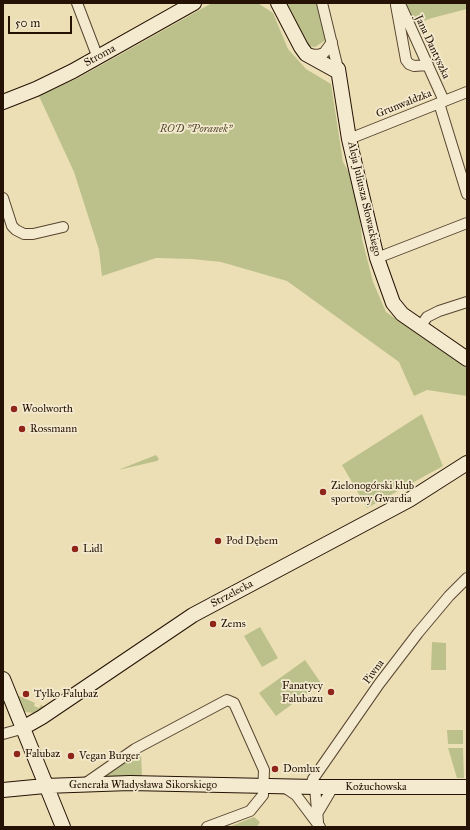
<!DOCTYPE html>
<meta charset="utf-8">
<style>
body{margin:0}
#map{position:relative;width:470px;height:830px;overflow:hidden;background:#eddfb5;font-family:"IM FELL Great Primer",serif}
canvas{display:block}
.frame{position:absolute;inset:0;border:4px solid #251204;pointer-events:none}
.scale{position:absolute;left:8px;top:16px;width:64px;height:18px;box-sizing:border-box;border:2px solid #251204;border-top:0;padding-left:5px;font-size:12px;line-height:14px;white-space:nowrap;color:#251204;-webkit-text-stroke:3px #f3eacf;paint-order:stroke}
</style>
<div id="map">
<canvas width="470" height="830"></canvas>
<div class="frame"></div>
<div class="scale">50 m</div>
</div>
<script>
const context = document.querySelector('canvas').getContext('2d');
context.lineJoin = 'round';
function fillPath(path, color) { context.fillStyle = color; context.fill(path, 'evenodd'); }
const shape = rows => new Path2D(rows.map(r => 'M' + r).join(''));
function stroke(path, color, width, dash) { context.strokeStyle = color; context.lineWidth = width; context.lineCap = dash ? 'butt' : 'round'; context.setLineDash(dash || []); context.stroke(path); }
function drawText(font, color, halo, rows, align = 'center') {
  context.font = font + ' "IM FELL Great Primer",serif'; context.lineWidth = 3.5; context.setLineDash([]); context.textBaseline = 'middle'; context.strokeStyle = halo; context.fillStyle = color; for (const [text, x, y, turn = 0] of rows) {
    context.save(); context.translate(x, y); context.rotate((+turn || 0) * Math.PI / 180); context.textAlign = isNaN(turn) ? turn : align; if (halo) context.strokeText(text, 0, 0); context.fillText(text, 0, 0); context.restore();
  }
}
fillPath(shape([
 [212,3,258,3,273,13,288,49,306,69,331,84,343,162,351,176,359,206,362,239,373,282,386,312,467,368,467,396,427,390,414,396,399,362,287,281,221,262,192,259,156,258,102,276,99,250,74,172,39,96,80,77],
 [289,3,316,3,326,40,315,47,308,46,285,5],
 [405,3,467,3,467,9,432,18,415,24],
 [422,414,443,466,367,508,342,465],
 [156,455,159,459,157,461,118,470],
 [260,627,278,658,262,667,244,636],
 [432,642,446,643,446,670,431,670],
 [305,660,321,683,276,716,259,693],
 [17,695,35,703,34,706,39,708,41,705,46,707,33,713,26,712,21,708],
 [447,730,463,730,463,744,448,744],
 [448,748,463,748,464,778,457,778],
 [141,753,142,776,140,777,105,778,104,775],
 [254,817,260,822,257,827,229,827]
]), '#bcc18b');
const street = shape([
 [77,3,98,58],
 [322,3,338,69],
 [397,3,401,6,444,101],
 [396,5,406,60,409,64,414,66,428,65],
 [308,54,318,55,324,53,332,42],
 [439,103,467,194],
 [349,139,467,92],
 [3,198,12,226,16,230,24,234,33,234,63,227],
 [377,258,467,223],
 [420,327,427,317,439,311,467,302],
 [3,734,21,729],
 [83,785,135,749,227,700,234,703,264,770,263,795,250,811,207,827],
 [284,787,296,795,320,827],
 [311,787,313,779,379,684,418,633,449,596,467,578],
 [315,787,318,822],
 [317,814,333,787]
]);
const secondary = shape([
 [278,3,301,47,306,54,335,70,338,69,349,139,362,195,377,258,393,303,402,314,467,359],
 [3,102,36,89,73,71,194,3],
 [3,679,63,827],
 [21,729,42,717,193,615,409,500,467,463],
 [3,790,45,786,130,783,315,787,467,787]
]);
stroke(street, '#574530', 12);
stroke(secondary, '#251204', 16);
stroke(street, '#f3eacf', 10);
stroke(secondary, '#f3eacf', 14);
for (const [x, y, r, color] of [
 [14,409,4,"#8f2418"],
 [22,429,4,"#8f2418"],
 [323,492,4,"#8f2418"],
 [218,541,4,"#8f2418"],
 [75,549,4,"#8f2418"],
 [213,624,4,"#8f2418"],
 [331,692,4,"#8f2418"],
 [26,694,4,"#8f2418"],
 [17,754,4,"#8f2418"],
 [71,756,4,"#8f2418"],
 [275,769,4,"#8f2418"]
]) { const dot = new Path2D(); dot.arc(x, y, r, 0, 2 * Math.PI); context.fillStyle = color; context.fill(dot); stroke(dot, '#f3eacf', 1.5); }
drawText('11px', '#251204', '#f3eacf', [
 ["Jana Dantyszka",432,47,65],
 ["Stroma",100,56,-29],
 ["Grunwaldzka",404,104,-22],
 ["Aleja Juliusza Słowackiego",364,199,77],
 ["Strzelecka",232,594,-28],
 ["Piwna",374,672,-54],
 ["Generała Władysława Sikorskiego",143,785],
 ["Kożuchowska",376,787]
]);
drawText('italic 11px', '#5a4f33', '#f3eacf', [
 ["ROD \"Poranek\"",196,129]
]);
drawText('11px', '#251204', '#f3eacf', [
 ["Woolworth",22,409],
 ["Rossmann",30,429],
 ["Zielonogórski klub",331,486],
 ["sportowy Gwardia",331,499],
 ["Pod Dębem",226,541],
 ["Lidl",83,549],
 ["Zems",221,624],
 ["Fanatycy",323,686,"right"],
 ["Falubazu",323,699,"right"],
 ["Tylko Falubaz",34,694],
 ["Falubaz",25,754],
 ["Vegan Burger",79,756],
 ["Domlux",283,769]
], 'left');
</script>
